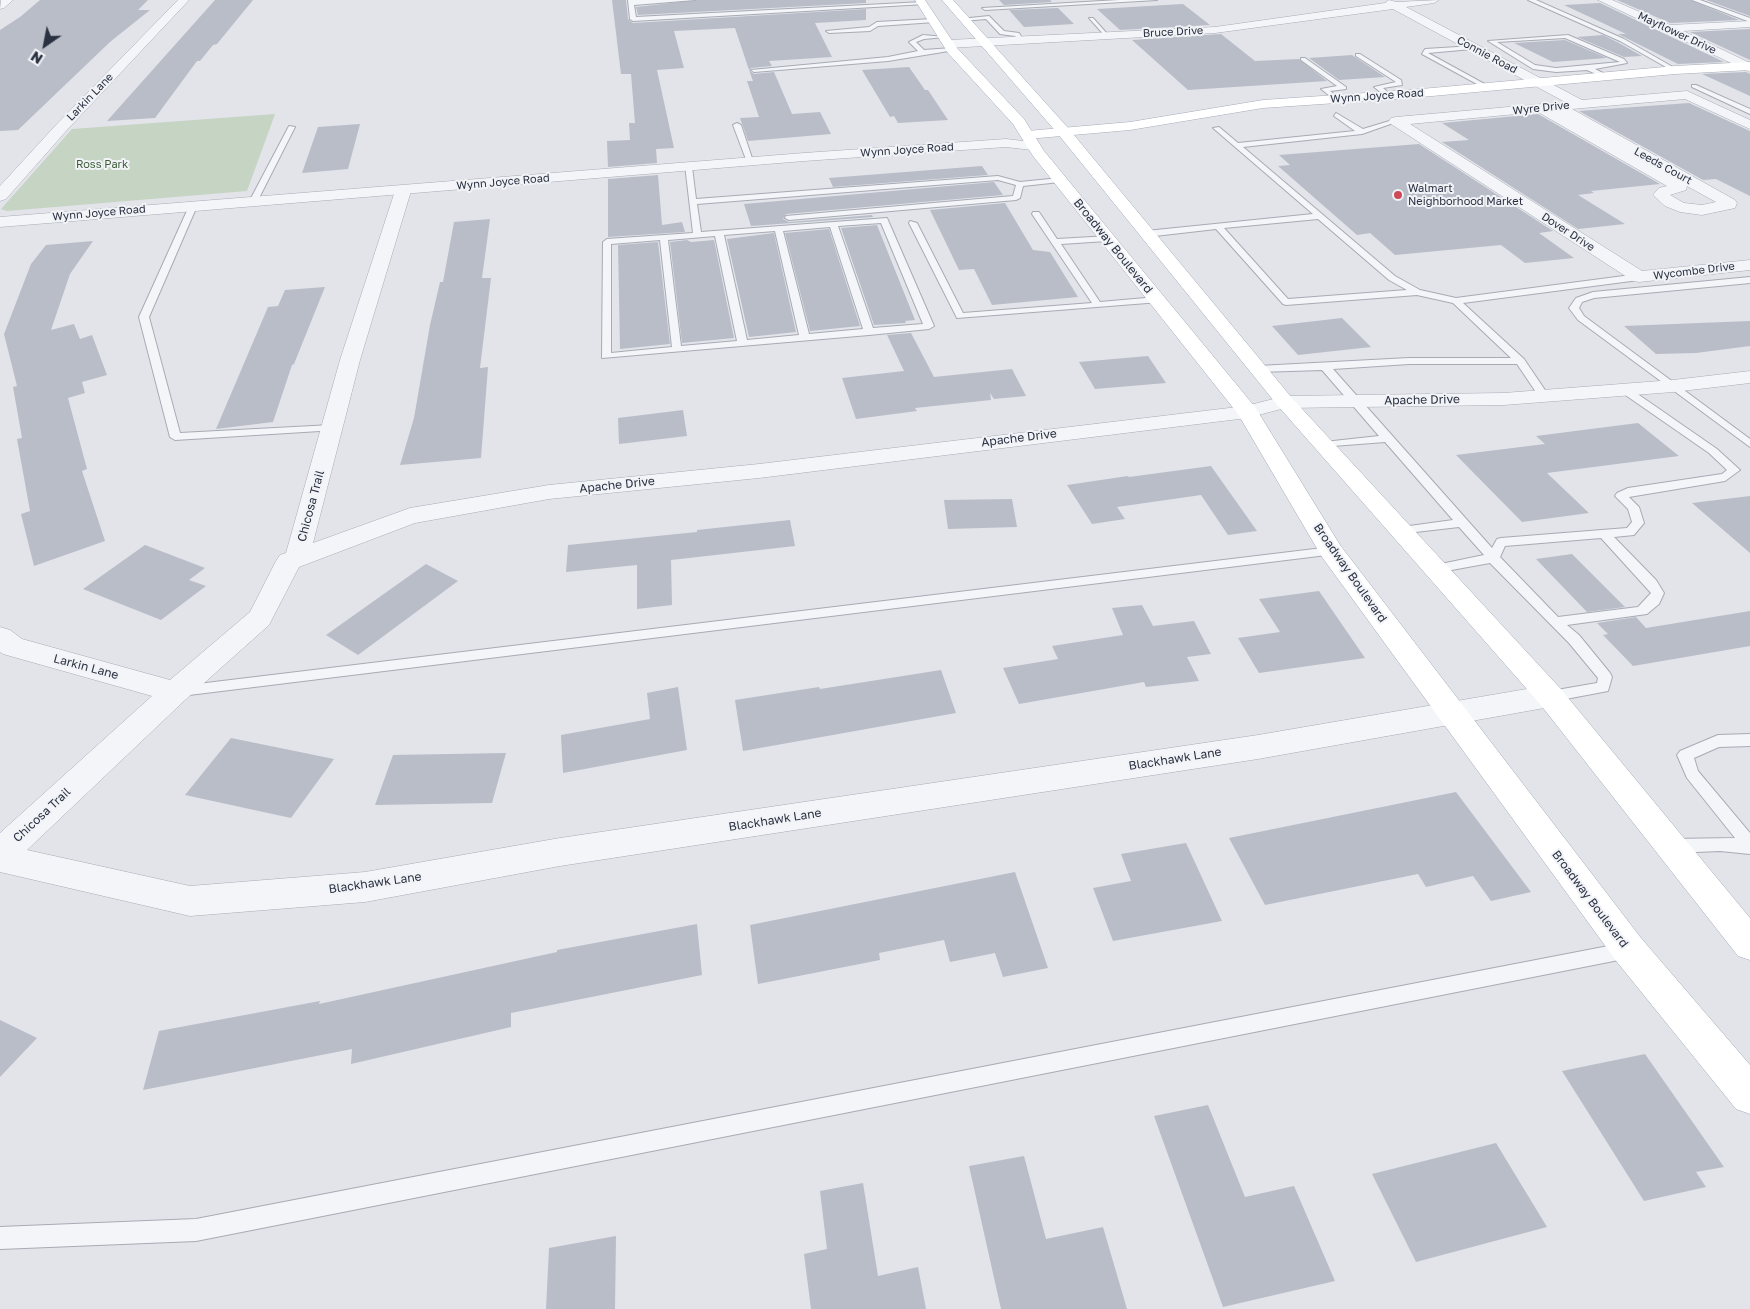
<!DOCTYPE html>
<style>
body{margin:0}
#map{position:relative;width:1750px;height:1309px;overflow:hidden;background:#e2e4ea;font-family:"Golos Text",sans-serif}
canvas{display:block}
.north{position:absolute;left:20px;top:20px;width:50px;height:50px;-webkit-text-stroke:4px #f1f3f7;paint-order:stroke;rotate:213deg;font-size:14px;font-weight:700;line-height:20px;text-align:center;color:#2a3141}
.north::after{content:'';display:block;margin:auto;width:18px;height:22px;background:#2a3141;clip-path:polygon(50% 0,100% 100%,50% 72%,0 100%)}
</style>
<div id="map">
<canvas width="1750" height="1309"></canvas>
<div class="north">N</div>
</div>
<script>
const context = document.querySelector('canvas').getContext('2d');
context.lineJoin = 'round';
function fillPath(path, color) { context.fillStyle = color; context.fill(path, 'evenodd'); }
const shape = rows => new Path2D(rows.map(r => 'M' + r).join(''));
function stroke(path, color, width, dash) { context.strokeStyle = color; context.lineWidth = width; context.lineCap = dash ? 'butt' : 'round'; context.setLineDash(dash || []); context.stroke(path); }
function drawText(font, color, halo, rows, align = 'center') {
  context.font = font + ' "Golos Text",sans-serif'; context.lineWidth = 4; context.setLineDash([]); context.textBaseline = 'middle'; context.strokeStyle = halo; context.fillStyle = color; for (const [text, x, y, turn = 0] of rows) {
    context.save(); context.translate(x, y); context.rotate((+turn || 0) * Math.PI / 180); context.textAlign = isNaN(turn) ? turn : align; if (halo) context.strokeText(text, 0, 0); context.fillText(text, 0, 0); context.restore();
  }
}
fillPath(shape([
 [275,114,247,191,7,211,1,209,72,129]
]), '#c6d4c3');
fillPath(shape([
 [40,0,148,0,138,10,150,10,110,42,18,130,0,131,0,30,20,17],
 [215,0,253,0,217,44,213,45,200,61,197,61,155,118,107,121],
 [612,0,626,0,628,19,633,23,866,9,866,20,815,23,832,57,769,61,772,66,751,68,749,70,735,28,674,31,684,68,657,70,674,148,656,149,657,163,608,167,607,141,630,140,629,123,635,123,631,74,621,74],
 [697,0,866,0,866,3,638,15,636,7],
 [999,0,1050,0,1052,2,1004,5],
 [1617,0,1690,0,1739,20,1670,23],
 [1706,0,1750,0,1750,16],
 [1600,3,1724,62,1678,64,1618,34,1626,34,1564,5],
 [1183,4,1210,25,1120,30,1097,9],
 [1058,8,1074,24,1024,27,1009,10],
 [1750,29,1750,60,1690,32],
 [1221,34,1255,61,1299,59,1327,81,1188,90,1132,40],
 [1603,35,1619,43,1642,56,1624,57,1577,37],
 [1565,40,1607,58,1553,62,1514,43],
 [1352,55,1385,77,1339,80,1309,58],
 [909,67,925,90,928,90,948,120,898,123,894,116,890,117,862,70],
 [749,70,754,74,774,72,792,114,820,112,831,134,748,141,740,118,759,117,747,81,753,81],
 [1746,72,1750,74,1750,96,1702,74],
 [1689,103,1750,131,1750,196,1716,179,1703,180,1579,111],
 [1538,114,1660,184,1591,191,1594,193,1578,195,1625,224,1578,229,1442,142,1469,140,1442,123],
 [360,124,348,169,302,173,318,127],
 [1419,144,1553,231,1539,233,1574,258,1525,263,1501,245,1395,255,1370,233,1357,235,1278,166,1290,165,1279,155],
 [982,166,988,175,833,187,829,178],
 [658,175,662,225,682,222,685,232,608,237,608,179],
 [994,182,1003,195,786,214,783,219,789,222,872,215,873,217,751,226,744,204],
 [1005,203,1033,250,1050,252,1078,297,992,305,974,269,959,270,930,210],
 [490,219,482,278,491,278,480,368,488,367,481,458,400,465,414,418,430,325,440,282,443,282,454,222],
 [877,225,915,320,905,321,906,323,874,325,841,228],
 [829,229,860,326,810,331,785,233],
 [774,233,796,332,749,337,727,239],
 [687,240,691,242,714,240,734,338,682,343,670,242],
 [93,241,70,274,51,330,74,324,80,339,92,335,107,375,82,382,85,393,68,398,87,469,82,471,105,541,34,566,21,514,30,511,17,439,22,438,13,387,17,386,4,334,31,264,46,245],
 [658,242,670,344,620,349,618,245],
 [325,287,294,364,292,365,273,422,216,429,268,307,278,306,285,290],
 [1342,318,1371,347,1298,355,1272,326],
 [1750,321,1750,346,1696,353,1656,354,1624,326],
 [911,333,934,377,1012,369,1026,396,994,399,990,393,991,400,915,408,917,411,856,419,842,378,904,371,887,335],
 [1148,356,1166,383,1095,389,1079,362],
 [683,410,687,436,619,444,618,418],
 [1638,423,1679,456,1547,473,1589,513,1522,522,1456,455,1545,444,1536,436],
 [1211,466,1257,531,1228,535,1201,495,1117,507,1125,519,1092,524,1067,485,1128,476,1129,477],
 [1750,496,1750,553,1692,503],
 [1012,499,1017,527,948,529,944,500],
 [790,520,795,546,671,560,672,605,637,609,637,565,566,572,568,545,697,532,697,530],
 [145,545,205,568,189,580,206,586,161,620,83,589],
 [1572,554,1625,607,1587,612,1536,559],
 [426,564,458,581,358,655,326,635],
 [1319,591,1365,658,1259,673,1238,638,1280,632,1259,599],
 [1142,605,1153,626,1194,621,1211,654,1187,657,1199,681,1146,687,1144,682,1019,704,1003,668,1058,659,1052,646,1123,635,1112,608],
 [1750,611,1750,646,1633,666,1603,635,1608,634,1597,623,1636,617,1646,628],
 [941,670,956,713,743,751,735,700,819,687,820,689],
 [678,687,687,750,563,773,561,735,650,719,647,693],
 [231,738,334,759,291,818,185,795],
 [506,753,492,803,375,805,393,755],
 [1456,792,1531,892,1491,901,1473,876,1426,887,1418,874,1265,905,1229,838],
 [1186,843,1222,921,1113,941,1093,888,1131,881,1121,854],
 [1015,872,1048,968,1003,977,995,953,950,962,944,940,879,953,880,960,758,984,750,925],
 [697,924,702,975,511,1013,511,1027,351,1064,352,1049,143,1090,159,1031,320,1001,319,1004,557,952,557,950],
 [0,1020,37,1038,0,1077],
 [1645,1054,1724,1167,1696,1172,1706,1187,1644,1201,1562,1071],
 [1208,1105,1245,1197,1294,1186,1335,1281,1223,1307,1154,1116],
 [1496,1143,1547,1227,1416,1262,1372,1174],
 [1024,1156,1046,1239,1103,1227,1127,1309,1001,1309,969,1166],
 [863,1183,878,1276,918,1267,926,1309,811,1309,804,1254,827,1249,820,1191],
 [616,1236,615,1309,546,1309,549,1248]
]), '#b9bdc7');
const service = shape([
 [628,0,695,0,634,5,636,17,923,2,926,4,633,21,630,19,628,0],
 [1119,0,1157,0,985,10,982,8,1119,0],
 [1528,0,1536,0,1624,39,1678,70,1673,71,1620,41,1528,0],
 [1692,0,1700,0,1750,18,1750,22,1692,0],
 [989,16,1004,31,1019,33,1025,42,1021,42,1015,36,1000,34,986,19,963,21,960,19,989,16],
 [1089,18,1093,18,1110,37,1106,37,1089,18],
 [933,19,935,22,878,26,870,31,829,33,826,31,869,27,877,22,933,19],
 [923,35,945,37,924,39,916,42,924,50,952,48,955,50,888,61,754,72,751,70,888,57,918,51,909,42,923,35],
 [1568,35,1624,59,1627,63,1595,69,1607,75,1605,78,1587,70,1556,72,1533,69,1488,41,1568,35],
 [1565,38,1620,62,1556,68,1535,65,1497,42,1565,38],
 [1474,46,1472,49,1428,53,1490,87,1490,89,1486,89,1422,54,1425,49,1474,46],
 [1356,54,1360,54,1401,80,1402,85,1383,88,1391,95,1391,97,1387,97,1374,87,1396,82,1356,56,1356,54],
 [1301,58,1305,58,1346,87,1346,89,1330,91,1339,98,1339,100,1335,100,1321,89,1337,86,1301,60,1301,58],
 [1692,85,1696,85,1750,109,1750,114,1692,87,1692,85],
 [1336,113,1363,129,1396,119,1399,121,1362,134,1243,147,1395,276,1420,290,1456,298,1639,274,1643,277,1639,280,1463,303,1524,359,1549,396,1548,398,1540,398,1517,364,1409,364,1333,369,1492,548,1497,539,1501,538,1627,528,1632,522,1628,509,1615,496,1617,493,1628,488,1722,474,1727,470,1709,453,1621,392,1621,388,1629,388,1717,449,1740,470,1725,481,1629,497,1639,507,1644,523,1634,535,1614,537,1656,580,1664,593,1659,604,1647,614,1567,625,1579,635,1610,673,1612,677,1608,691,1550,702,1545,700,1543,696,1545,692,1597,683,1598,678,1569,643,1490,563,1435,573,1431,572,1429,569,1431,566,1484,555,1459,527,1398,534,1396,531,1398,528,1402,527,1453,520,1385,442,1320,447,1320,443,1324,442,1379,436,1322,370,1258,372,1253,369,1258,366,1409,358,1511,358,1453,303,1417,295,1286,305,1283,304,1216,229,1146,237,1142,234,1146,231,1313,214,1213,128,1219,127,1238,143,1355,131,1334,116,1336,113],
 [1318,219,1389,280,1407,290,1288,299,1224,228,1318,219],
 [1601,538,1651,593,1638,607,1558,617,1500,557,1505,546,1601,538],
 [737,123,741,125,754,164,747,162,733,125,737,123],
 [289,126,295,127,257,202,250,204,249,202,289,126],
 [685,165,692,167,696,199,998,176,1020,182,1060,178,1064,180,1060,182,1023,186,1020,198,1016,200,789,220,785,218,786,216,1013,196,1016,185,998,180,697,204,701,232,887,218,934,326,929,329,869,335,602,358,603,242,607,239,693,233,685,165],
 [881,223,923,324,873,328,838,226,881,223],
 [830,227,863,329,809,334,783,231,830,227],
 [775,231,799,335,747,340,724,235,775,231],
 [715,236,737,341,681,346,668,240,715,236],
 [660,240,672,347,611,353,611,244,660,240],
 [190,204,197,206,149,317,180,433,332,425,336,426,336,430,175,440,170,437,139,317,190,204],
 [1033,212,1039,212,1057,239,1110,236,1111,238,1107,241,1061,244,1100,302,1157,297,1162,300,1160,302,957,318,909,223,910,221,917,223,963,313,1092,303,1032,214,1033,212],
 [1750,277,1750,283,1594,298,1582,302,1579,308,1584,316,1750,439,1750,447,1578,320,1569,308,1576,298,1593,292,1750,277],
 [1331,547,1335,548,1337,551,1335,554,181,696,176,695,174,691,176,687,181,686,1331,547],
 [1750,734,1750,746,1719,747,1694,758,1698,771,1750,833,1750,854,1720,851,1672,853,1666,851,1664,846,1666,841,1672,839,1735,838,1687,778,1677,755,1680,751,1718,735,1750,734],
 [1629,942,1635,944,1638,950,1635,956,1629,958,196,1241,0,1249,0,1227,196,1219,1629,942]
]);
const minor = shape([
 [13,0,4,8,0,9,1,0,13,0],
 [178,0,189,0,66,131,6,199,0,201,0,186,56,125,178,0],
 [1389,0,1396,2,1439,0,1434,3,1406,7,1582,100,1687,91,1750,120,1750,129,1685,99,1572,109,1735,200,1737,203,1735,208,1702,215,1680,212,1665,206,1653,195,1659,188,1667,186,1538,112,1410,124,1642,271,1750,260,1750,270,1639,282,1633,281,1391,124,1389,121,1391,118,1396,117,1565,102,1393,9,1215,33,949,48,943,44,949,40,1215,27,1385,3,1389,0],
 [1687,186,1716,202,1702,205,1684,203,1670,195,1686,190,1687,186],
 [1598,0,1612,0,1670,25,1750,21,1750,27,1683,31,1750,63,1750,72,1598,0],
 [403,186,411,191,360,360,313,543,410,508,549,485,759,464,1246,406,1285,396,1504,393,1673,380,1750,371,1750,383,1673,392,1504,405,1285,408,1247,418,759,478,549,499,415,523,299,567,269,625,185,700,27,850,190,886,365,872,560,838,1258,735,1550,685,1560,688,1564,696,1560,704,1550,707,1258,759,560,866,365,902,190,916,0,872,0,833,152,696,3,654,0,652,0,627,10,630,22,639,170,680,250,612,276,561,280,555,286,553,340,360,395,191,403,186]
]);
const tertiary = shape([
 [1006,139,1032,142,1039,146,1032,150,1006,147,804,161,0,227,0,217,804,153,1006,139]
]);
const secondary = shape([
 [1750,62,1750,70,1675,74,1410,98,1263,108,1130,130,1027,139,1020,135,1027,131,1130,122,1263,100,1410,90,1675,66,1750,62]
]);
const primary = shape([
 [915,0,925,0,957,48,1024,119,1044,151,1255,407,1340,545,1641,938,1750,1065,1750,1114,1736,1109,1617,962,1322,557,1238,414,1033,156,1013,124,948,53,915,0],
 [942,0,953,0,1069,129,1292,398,1560,688,1750,918,1750,960,1738,956,1540,704,1278,406,1058,134,942,0]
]);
stroke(service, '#a7abb4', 2);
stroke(minor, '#a7abb4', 1);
stroke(tertiary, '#a7abb4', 1);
stroke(secondary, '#a7abb4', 1);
stroke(primary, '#a1a8b5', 1);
fillPath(service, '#f4f5f8');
fillPath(minor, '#f4f5f8');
fillPath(tertiary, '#f4f5f8');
fillPath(secondary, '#fff');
fillPath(primary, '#fff');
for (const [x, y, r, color] of [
 [1398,195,5,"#cc4957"]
]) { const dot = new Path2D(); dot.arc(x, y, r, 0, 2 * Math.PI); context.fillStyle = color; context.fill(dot); stroke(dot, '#f1f3f7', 2); }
drawText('11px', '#2a3141', '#f1f3f7', [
 ["Bruce Drive",1173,32,-3],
 ["Mayflower Drive",1677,33,25],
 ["Connie Road",1487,55,28],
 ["Wynn Joyce Road",1377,96,-4],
 ["Larkin Lane",90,97,-46],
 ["Wyre Drive",1541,108,-6],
 ["Wynn Joyce Road",907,150,-4],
 ["Leeds Court",1663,166,29],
 ["Wynn Joyce Road",503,182,-5],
 ["Wynn Joyce Road",99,213,-5],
 ["Dover Drive",1568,232,33],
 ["Wycombe Drive",1694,271,-7]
]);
drawText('11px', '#3d5d37', '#f1f3f7', [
 ["Ross Park",102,165]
]);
drawText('11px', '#2a3141', '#f1f3f7', [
 ["Walmart",1408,189],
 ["Neighborhood Market",1408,202]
], 'left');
drawText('12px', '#2a3141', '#f1f3f7', [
 ["Broadway Boulevard",1113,246,51],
 ["Apache Drive",1422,400,-1],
 ["Apache Drive",1019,438,-7],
 ["Apache Drive",617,485,-6],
 ["Chicosa Trail",311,506,-75],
 ["Broadway Boulevard",1350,573,55],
 ["Larkin Lane",86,667,15],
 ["Blackhawk Lane",1175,759,-9],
 ["Chicosa Trail",42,815,-43],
 ["Blackhawk Lane",775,820,-9],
 ["Blackhawk Lane",375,883,-8],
 ["Broadway Boulevard",1590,899,53]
]);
</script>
